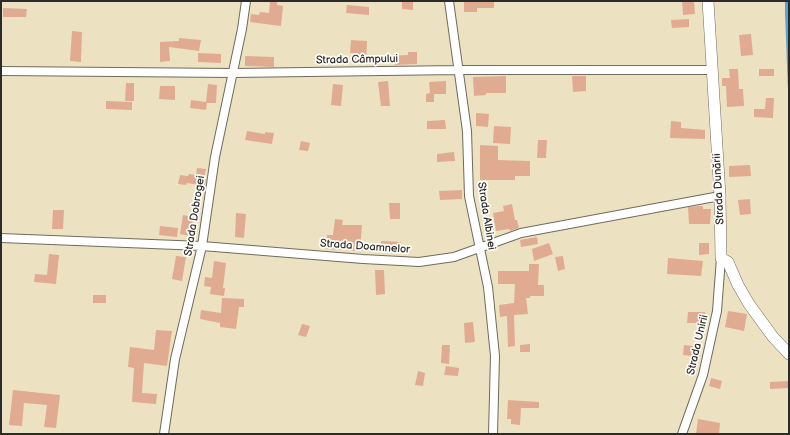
<!DOCTYPE html>
<meta charset="utf-8">
<style>
body{margin:0}
#map{position:relative;width:790px;height:435px;overflow:hidden;background:#ece2c1;font-family:"Balsamiq Sans",sans-serif}
canvas{display:block}
.frame{position:absolute;inset:0;border:2px solid #2b2b2b;pointer-events:none}
</style>
<div id="map">
<canvas width="790" height="435"></canvas>
<div class="frame"></div>
</div>
<script>
const context = document.querySelector('canvas').getContext('2d');
context.lineJoin = 'round';
function fillPath(path, color) { context.fillStyle = color; context.fill(path, 'evenodd'); }
const shape = rows => new Path2D(rows.map(r => 'M' + r).join(''));
function stroke(path, color, width, dash) { context.strokeStyle = color; context.lineWidth = width; context.lineCap = dash ? 'butt' : 'round'; context.setLineDash(dash || []); context.stroke(path); }
function drawText(font, color, halo, rows, align = 'center') {
  context.font = font + ' "Balsamiq Sans",sans-serif'; context.lineWidth = 3.5; context.setLineDash([]); context.textBaseline = 'middle'; context.strokeStyle = halo; context.fillStyle = color; for (const [text, x, y, turn = 0] of rows) {
    context.save(); context.translate(x, y); context.rotate((+turn || 0) * Math.PI / 180); context.textAlign = isNaN(turn) ? turn : align; if (halo) context.strokeText(text, 0, 0); context.fillText(text, 0, 0); context.restore();
  }
}
fillPath(shape([
 [785,1,789,1,789,116,785,13]
]), '#5da1d2');
fillPath(shape([
 [270,1,277,1,277,5,283,6,281,26,250,22,251,14,259,15,260,12,269,13],
 [402,1,413,1,413,10,402,9],
 [464,1,494,1,494,8,477,8,477,12,464,12],
 [682,1,694,1,695,14,683,15],
 [347,5,369,7,369,15,346,13],
 [3,8,27,9,26,17,3,17],
 [689,19,689,27,672,28,671,20],
 [72,31,82,32,81,62,70,61],
 [751,34,753,55,741,56,739,35],
 [179,38,201,40,199,51,169,47,170,61,160,62,160,42,179,41],
 [351,40,367,41,366,62,355,62,355,53,350,53],
 [408,52,417,52,417,64,395,65,395,63,380,63,380,56,408,55],
 [198,53,221,54,221,63,198,62],
 [245,56,274,57,274,67,245,66],
 [729,69,738,69,739,89,743,89,744,106,727,107,726,86,722,86,722,78,730,78],
 [759,69,774,69,774,76,759,76],
 [506,76,506,93,486,93,486,95,474,96,473,77],
 [572,76,586,76,586,91,573,92],
 [388,81,390,106,381,106,378,82],
 [446,81,446,94,434,94,434,102,426,102,426,94,430,93,429,82],
 [126,83,134,83,134,101,125,101],
 [208,84,217,85,216,103,207,103,206,110,190,108,191,100,206,102],
 [333,84,343,85,341,106,331,105],
 [160,86,175,86,175,100,159,99],
 [766,98,774,98,773,118,754,117,754,109,765,109],
 [106,101,132,102,132,110,106,109],
 [476,113,489,114,488,127,476,126],
 [445,120,446,129,427,129,427,121],
 [671,121,681,122,681,128,705,130,705,139,670,138],
 [494,126,511,127,510,144,493,143],
 [247,131,265,134,265,132,274,133,272,144,245,140],
 [538,140,547,140,546,158,537,158],
 [301,141,310,143,308,151,299,150],
 [480,145,498,146,498,160,530,161,530,176,515,176,515,180,480,180],
 [454,152,455,161,437,162,437,154],
 [750,165,751,176,729,177,729,166],
 [197,168,206,169,204,179,206,180,205,186,187,183,186,185,178,184,180,175,188,176,189,174,196,175],
 [462,190,462,199,440,200,439,191],
 [750,199,751,214,740,215,738,200],
 [389,203,400,203,400,219,390,219],
 [512,204,515,220,517,220,519,228,510,231,509,229,496,231,493,213,504,211,503,206],
 [698,206,703,206,703,209,711,209,710,224,689,224,688,207],
 [53,210,64,210,63,229,52,229],
 [236,213,246,214,244,238,235,237],
 [183,215,194,217,190,236,180,234],
 [335,219,343,220,342,225,362,225,360,251,326,249,327,235,333,235],
 [160,226,178,228,177,237,159,235],
 [537,237,538,244,521,247,520,240],
 [381,241,401,242,400,253,381,251],
 [549,243,553,254,534,261,532,249],
 [699,243,709,243,709,254,699,255],
 [49,254,59,255,56,284,34,282,35,274,47,275],
 [176,256,186,257,182,281,172,279],
 [563,256,565,269,558,271,555,257],
 [668,258,703,261,701,276,667,274],
 [214,261,226,263,223,288,225,288,224,296,210,294,211,287,204,286,205,277,212,278],
 [529,264,539,264,538,285,544,285,544,296,530,296,530,298,526,298,528,314,514,315,515,346,508,347,507,316,500,317,499,305,514,303,515,284,498,284,498,271,529,271],
 [375,270,384,270,385,294,376,295],
 [93,295,106,295,106,303,93,303],
 [222,298,244,299,244,307,239,307,236,329,220,327,220,323,200,319,201,310,221,313],
 [728,311,747,314,744,331,725,327],
 [688,312,705,312,705,323,687,323],
 [473,322,475,342,465,343,464,323],
 [302,324,310,326,306,337,298,335],
 [156,330,172,331,167,366,144,363,142,393,157,394,156,404,132,402,134,368,128,367,130,347,154,350],
 [530,344,530,352,520,352,520,345],
 [442,345,450,345,449,364,441,363],
 [684,345,701,347,700,357,683,355],
 [446,366,459,368,458,376,444,375],
 [418,371,425,373,423,386,415,385],
 [711,378,722,381,720,389,709,386],
 [789,381,789,388,770,389,770,382],
 [13,390,60,395,56,428,44,427,47,405,24,403,22,426,9,425],
 [508,400,539,402,539,408,521,408,520,425,511,424,511,419,507,419],
 [698,419,720,423,719,434,696,434]
]), '#e1ab92');
const street = shape([
 [449,1,467,131,469,196,488,287,495,356,493,434],
 [1,71,233,73,458,70,713,70],
 [1,238,202,246,363,259,419,262,454,257,521,233,720,196],
 [164,434,175,359,202,246,215,157,242,29,246,1],
 [682,434,703,375,717,311,721,258]
]);
const secondary = shape([
 [708,1,720,196,721,258,728,262,738,285,749,304,773,337,789,354]
]);
stroke(street, '#6f6b60', 10);
stroke(secondary, '#6f6b60', 12);
stroke(street, '#fff', 8);
stroke(secondary, '#fff', 11);
drawText('11px', '#2b2b2b', '#fdfcf7', [
 ["Strada Câmpului",357,60,-1],
 ["Strada Dunării",719,189,-93],
 ["Strada Dobrogei",195,216,-81],
 ["Strada Albinei",486,216,81],
 ["Strada Doamnelor",365,247,4],
 ["Strada Unirii",698,345,-77]
]);
</script>
